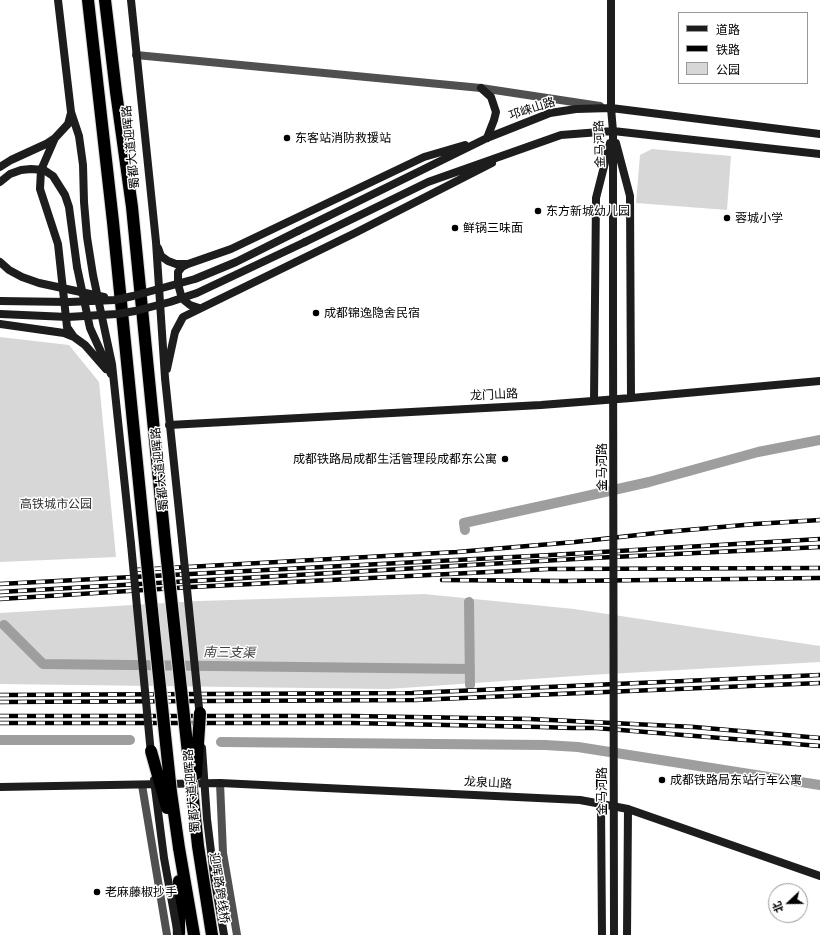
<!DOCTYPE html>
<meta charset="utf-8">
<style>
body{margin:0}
#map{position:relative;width:820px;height:935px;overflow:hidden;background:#fff;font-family:Montserrat,"Noto Sans SC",sans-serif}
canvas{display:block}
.legend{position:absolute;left:678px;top:12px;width:130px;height:72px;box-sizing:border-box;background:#fff;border:1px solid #999;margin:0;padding:5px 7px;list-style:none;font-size:12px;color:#000}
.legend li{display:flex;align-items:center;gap:8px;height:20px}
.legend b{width:20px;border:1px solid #999}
.north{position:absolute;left:768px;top:883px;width:40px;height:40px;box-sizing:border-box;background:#fff;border:1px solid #999;border-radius:50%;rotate:248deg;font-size:11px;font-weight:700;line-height:16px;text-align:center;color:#000}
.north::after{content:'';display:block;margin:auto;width:14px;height:18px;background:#000;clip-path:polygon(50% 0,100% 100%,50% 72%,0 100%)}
</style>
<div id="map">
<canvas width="820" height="935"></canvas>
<ul class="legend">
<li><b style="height:5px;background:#1d1d1d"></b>道路</li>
<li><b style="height:5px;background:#000"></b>铁路</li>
<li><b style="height:11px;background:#d7d7d7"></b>公园</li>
</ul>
<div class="north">北</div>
</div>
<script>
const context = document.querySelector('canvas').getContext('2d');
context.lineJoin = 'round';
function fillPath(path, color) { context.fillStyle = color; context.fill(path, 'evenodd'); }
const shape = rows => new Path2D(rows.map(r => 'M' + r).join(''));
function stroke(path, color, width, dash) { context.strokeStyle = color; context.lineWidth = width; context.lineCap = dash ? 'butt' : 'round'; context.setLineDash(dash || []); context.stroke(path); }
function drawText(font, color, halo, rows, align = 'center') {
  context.font = font + ' Montserrat,"Noto Sans SC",sans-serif'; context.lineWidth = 3; context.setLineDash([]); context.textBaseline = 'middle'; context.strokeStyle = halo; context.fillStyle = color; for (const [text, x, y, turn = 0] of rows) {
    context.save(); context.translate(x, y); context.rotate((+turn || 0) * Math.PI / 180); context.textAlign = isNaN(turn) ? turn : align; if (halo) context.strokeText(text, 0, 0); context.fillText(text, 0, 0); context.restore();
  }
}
fillPath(shape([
 [652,149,731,156,727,210,636,203,640,155],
 [0,337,69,345,99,382,116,557,0,562],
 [424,594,574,609,820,646,820,662,590,675,388,689,0,684,0,613,199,601]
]), '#d7d7d7');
stroke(shape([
 [465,530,464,523,578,498,649,482,758,452,820,440],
 [469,602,470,685],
 [4,625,43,664,470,669],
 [0,740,130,740],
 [221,742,545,745,578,747,820,785]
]), '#9e9e9e', 10);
const highway = shape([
 [88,0,113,222,145,543],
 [105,0,116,92,132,207,165,542],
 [194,808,198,846,212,935],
 [179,848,194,935],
 [179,881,179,933]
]);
stroke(highway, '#dbdbdb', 14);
stroke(shape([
 [136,55,481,88,600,106],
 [220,783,223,853,237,935],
 [142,785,167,935]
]), '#505050', 8);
stroke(shape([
 [58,0,71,112,79,136,83,165,84,202,87,237,93,275,112,364,131,544],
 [131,0,156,242,165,378,182,540],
 [611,0,611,108,613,131,613,320],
 [481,88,491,97,496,112,494,120,487,138],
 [55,138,41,170,40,189,58,244,67,327,74,337],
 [616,143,630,196,631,398],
 [0,167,11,160,46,144,55,138,68,124,71,113],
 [298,231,487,138,550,113,576,109,611,108,820,134],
 [305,242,428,182,561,135,613,131,820,154],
 [158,248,161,256,168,261,176,264,187,264],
 [77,267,90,328,111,374],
 [199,308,190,305,185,301,181,295,178,284,178,272,182,267,188,264,231,249,424,157,465,145],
 [0,324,64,333,74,337,85,345,106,369],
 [167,369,175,332,183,317,355,233,492,163],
 [594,401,596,198,610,143],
 [169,425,541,405,631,398,820,381],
 [0,787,220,783,580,800,628,809,820,876],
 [601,804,602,935],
 [627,935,628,809]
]), '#1d1d1d', 8);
stroke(highway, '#000', 12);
const rail = shape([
 [134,570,457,552,575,542,665,532,755,524,820,520],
 [442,580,565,581,820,578],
 [0,584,551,555,820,539],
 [0,592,593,558,820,547],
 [0,599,192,587,548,569,820,568],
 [0,695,412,693,820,675],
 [0,702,415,700,820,683],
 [0,716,352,716,530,719,694,727,820,738],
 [0,723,352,723,541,727,572,728,596,728,820,746]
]);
stroke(rail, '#000', 4.5);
stroke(rail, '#fff', 3, [9]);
const highwayBridge = shape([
 [165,542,194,808],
 [145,543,171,792,179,848],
 [151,751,167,808],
 [196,774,200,713]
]);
stroke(highwayBridge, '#dbdbdb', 14, []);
stroke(shape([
 [0,182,10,174,21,170,31,169,44,170,53,176,65,195,69,207,77,267],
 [0,262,9,270,22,277,39,283,104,297],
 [0,301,69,302,115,300,133,296,195,279,236,262,298,231],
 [0,314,68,317,117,314,135,311,170,302,197,293,305,242],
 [613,320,614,935],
 [182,540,200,718],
 [131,544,151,754],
 [202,748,207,819,214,876,224,935],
 [154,780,164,858,178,935]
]), '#1d1d1d', 8);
stroke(highwayBridge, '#000', 12);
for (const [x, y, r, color] of [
 [287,138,4,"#000"],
 [538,211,4,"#000"],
 [727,218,4,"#000"],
 [455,228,4,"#000"],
 [316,313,4,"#000"],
 [505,459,4,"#000"],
 [662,780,4,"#000"],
 [97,892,4,"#000"]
]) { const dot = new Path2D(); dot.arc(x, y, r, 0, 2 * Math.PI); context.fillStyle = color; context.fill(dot); stroke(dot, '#fff', 1.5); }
drawText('12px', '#000', '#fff', [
 ["邛崃山路",532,109,-18],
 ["金马河路",600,144,-92],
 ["蜀都大道迎晖路",131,147,-96],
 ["龙门山路",494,395,-3],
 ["金马河路",602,467,-90],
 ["蜀都大道迎晖路",160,469,-96],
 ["龙泉山路",488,783,3],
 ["蜀都大道迎晖路",192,791,-95],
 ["金马河路",602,791,-90],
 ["迎晖路跨线桥",219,888,81]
]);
drawText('12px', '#000', '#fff', [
 ["东客站消防救援站",295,138],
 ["东方新城幼儿园",546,211],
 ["蓉城小学",735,218],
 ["鲜锅三味面",463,228],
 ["成都锦逸隐舍民宿",324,313],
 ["成都铁路局成都生活管理段成都东公寓",497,459,"right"],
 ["成都铁路局东站行车公寓",670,780],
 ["老麻藤椒抄手",105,892]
], 'left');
drawText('12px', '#2e2e2e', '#fff', [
 ["高铁城市公园",56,504]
]);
drawText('italic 13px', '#3f3f3f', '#fff', [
 ["南三支渠",229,653,1]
]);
</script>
